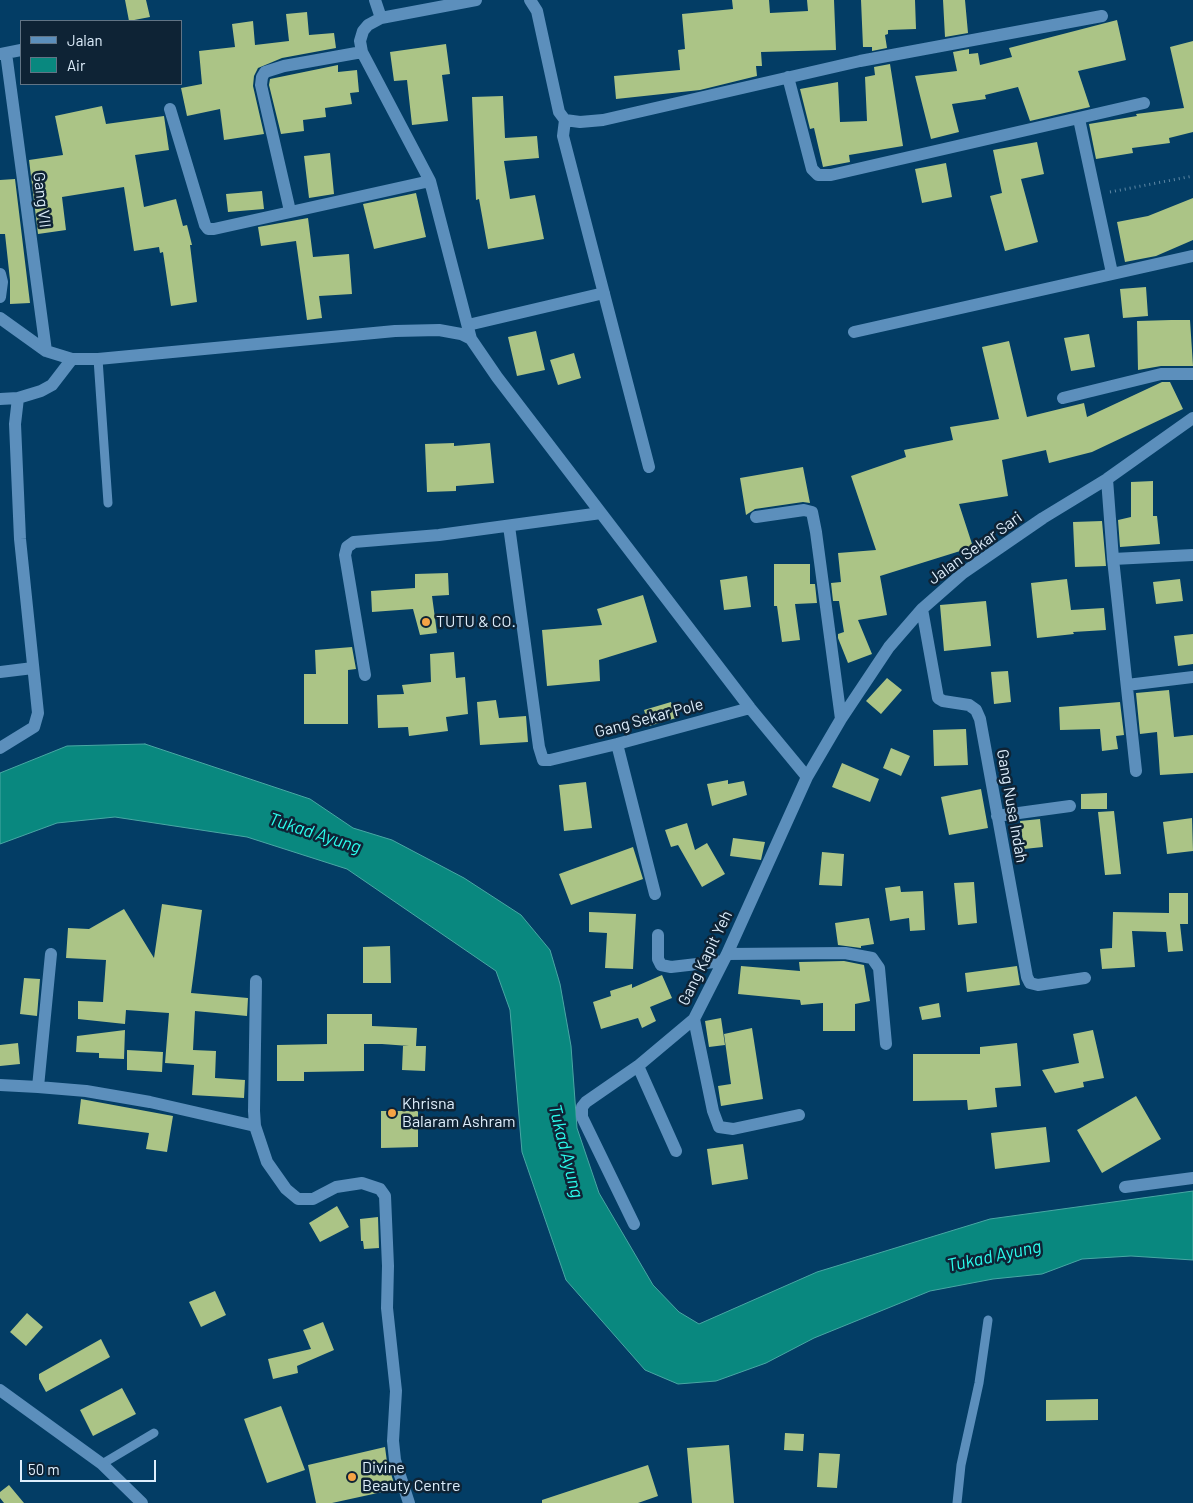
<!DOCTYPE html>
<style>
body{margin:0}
#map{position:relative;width:1193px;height:1503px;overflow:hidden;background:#033d65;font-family:Barlow,sans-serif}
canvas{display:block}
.legend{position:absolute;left:20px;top:20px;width:162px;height:65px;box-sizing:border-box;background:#0e2335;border:1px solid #617485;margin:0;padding:6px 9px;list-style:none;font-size:15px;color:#deeefc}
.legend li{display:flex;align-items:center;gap:10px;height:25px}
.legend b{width:25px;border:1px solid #617485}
.scale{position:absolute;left:20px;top:1460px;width:136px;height:22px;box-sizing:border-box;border:2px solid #deeefc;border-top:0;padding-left:6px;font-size:15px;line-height:18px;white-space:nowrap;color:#deeefc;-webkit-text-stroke:4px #0e2335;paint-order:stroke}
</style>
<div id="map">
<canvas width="1193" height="1503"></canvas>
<ul class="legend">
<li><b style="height:6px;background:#5c8fbc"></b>Jalan</li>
<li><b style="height:14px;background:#09887f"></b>Air</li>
</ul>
<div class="scale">50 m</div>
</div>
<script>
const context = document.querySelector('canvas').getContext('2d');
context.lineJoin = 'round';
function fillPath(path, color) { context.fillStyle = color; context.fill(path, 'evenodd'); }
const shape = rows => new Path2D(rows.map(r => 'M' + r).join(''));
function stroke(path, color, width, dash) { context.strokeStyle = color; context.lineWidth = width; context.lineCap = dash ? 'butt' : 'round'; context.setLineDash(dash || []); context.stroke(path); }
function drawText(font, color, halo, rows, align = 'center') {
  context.font = font + ' Barlow,sans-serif'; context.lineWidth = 5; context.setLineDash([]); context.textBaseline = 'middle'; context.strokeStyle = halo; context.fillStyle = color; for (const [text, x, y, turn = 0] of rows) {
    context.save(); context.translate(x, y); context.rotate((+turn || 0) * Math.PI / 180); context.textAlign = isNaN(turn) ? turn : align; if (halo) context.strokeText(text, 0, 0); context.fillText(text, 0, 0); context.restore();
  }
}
const water = shape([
 [145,744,310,799,353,828,392,840,464,878,521,915,550,950,560,984,571,1046,577,1128,599,1193,653,1285,679,1312,699,1324,817,1272,990,1219,1193,1191,1193,1260,1131,1256,1082,1259,1042,1274,993,1279,930,1291,814,1338,766,1363,716,1381,678,1384,645,1370,566,1280,522,1152,510,1010,496,971,347,869,247,837,115,817,57,823,0,844,0,773,67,746,145,744]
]);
fillPath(water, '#09887f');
stroke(water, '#49a7a4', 1);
fillPath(shape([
 [125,0,146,0,150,17,129,21],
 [732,0,769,0,770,13,808,11,807,0,834,0,836,50,761,52,762,66,756,66,757,76,700,90,616,99,614,76,680,70,678,50,685,49,682,14,733,9],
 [861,0,915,0,916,29,888,30,888,34,885,35,887,48,872,51,872,47,863,47],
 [943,0,965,0,968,33,945,37],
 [307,12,309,35,334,33,336,48,282,58,258,68,254,76,253,86,264,134,224,140,220,109,187,116,181,88,202,84,199,51,235,47,232,24,253,21,255,45,289,41,286,14],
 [1117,20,1126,60,1078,71,1090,107,1030,121,1018,87,985,95,986,99,952,104,959,132,931,139,915,76,957,71,953,52,969,49,969,54,978,53,980,65,1012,57,1009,48],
 [1193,41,1193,132,1169,138,1170,143,1132,148,1133,153,1096,159,1089,124,1137,116,1136,114,1184,108,1170,47],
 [446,44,450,74,442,75,448,121,412,125,407,80,394,81,390,52],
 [890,64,903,146,849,155,850,162,823,167,814,128,810,129,800,89,838,82,840,122,867,121,865,77,875,75,874,67],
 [338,65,338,72,357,70,359,92,350,93,352,104,325,108,326,117,303,120,304,131,281,134,269,85,270,79],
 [503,96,505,138,537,136,539,158,504,161,510,199,535,195,544,239,488,249,479,199,476,200,472,97],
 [102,106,106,124,164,116,169,150,135,155,144,207,176,199,183,226,187,225,192,245,190,245,197,302,171,306,163,252,160,253,159,247,134,251,124,187,62,197,66,230,38,234,29,160,63,155,55,116],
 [1037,142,1044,174,1021,179,1038,242,1005,251,990,196,1002,193,993,150],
 [330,153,334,194,309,198,304,156],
 [946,163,952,197,922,203,915,169],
 [15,179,30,303,10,304,10,280,5,234,0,234,0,180],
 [262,191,264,209,228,212,226,194],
 [416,193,426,237,374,249,363,204],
 [1193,198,1193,240,1156,256,1125,262,1117,222,1148,216],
 [308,218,313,257,349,254,352,294,319,296,322,318,307,320,296,241,261,246,258,227],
 [1146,287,1148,316,1123,318,1120,289],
 [1171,320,1190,320,1193,366,1161,366,1138,370,1137,321],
 [536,331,545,370,517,376,508,337],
 [1089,334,1095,367,1071,371,1064,338],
 [1009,341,1027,417,1084,403,1087,417,1162,382,1170,382,1183,409,1092,452,1049,463,1046,450,1002,460,1008,496,959,504,973,547,880,576,887,615,858,620,872,654,848,663,838,638,838,634,844,632,839,601,833,601,831,583,841,582,838,553,876,550,851,476,906,457,904,450,953,440,950,427,999,419,982,347],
 [574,353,581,378,558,385,550,360],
 [454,443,454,446,490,443,494,483,456,486,456,491,427,492,425,444],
 [803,467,810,503,803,502,755,509,746,515,740,478],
 [1153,481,1153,516,1157,516,1160,544,1120,547,1118,520,1131,517,1131,482],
 [1102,521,1106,566,1075,567,1073,522],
 [774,564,810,564,810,584,815,584,817,603,795,604,800,640,782,642,777,606,774,606],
 [448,573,449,595,432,596,437,633,420,635,413,609,372,612,371,591,415,588,415,574],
 [747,576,751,607,724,610,720,580],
 [1067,579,1071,610,1104,608,1106,630,1073,632,1074,634,1037,638,1031,583],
 [1180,579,1183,601,1156,604,1153,582],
 [643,595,657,642,599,660,600,681,547,686,542,630,602,625,597,609],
 [986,601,991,646,944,651,940,605],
 [1193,634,1193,664,1178,666,1174,636],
 [352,647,356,669,348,670,348,724,304,724,304,674,316,674,315,650],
 [454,652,456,678,465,677,468,714,446,717,448,731,409,736,408,727,378,728,377,695,404,694,402,685,431,682,430,654],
 [1008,671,1011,702,994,704,991,672],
 [887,678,902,690,881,714,866,701],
 [1169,690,1174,737,1193,735,1193,773,1160,775,1157,732,1140,734,1136,693],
 [496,700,499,718,526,716,528,742,480,745,477,702],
 [671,702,676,718,649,726,644,710],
 [1120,702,1124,735,1116,736,1118,749,1102,751,1100,729,1060,730,1059,707],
 [966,729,968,765,934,766,933,730],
 [891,748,910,756,901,776,883,768],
 [842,763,879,779,870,802,832,787],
 [728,780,728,784,744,781,747,795,712,806,707,784],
 [586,782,592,828,564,831,559,785],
 [981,789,988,828,949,835,941,797],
 [1107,793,1107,809,1081,809,1081,794],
 [1114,811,1121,874,1105,875,1098,812],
 [1192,818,1193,851,1167,854,1163,822],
 [1040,819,1043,847,1024,849,1020,821],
 [687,823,695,850,707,843,725,874,702,887,678,845,671,847,665,830],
 [733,838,765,842,761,860,730,856],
 [633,847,643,879,571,905,559,874],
 [822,852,844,854,842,886,819,885],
 [974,882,977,923,958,925,954,883],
 [900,886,901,892,923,891,925,930,910,931,909,918,890,921,885,888],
 [1169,893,1188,893,1188,924,1180,924,1183,951,1168,952,1166,932,1132,931,1135,967,1102,969,1100,949,1112,948,1113,912,1169,913],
 [162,904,202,910,191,993,248,998,247,1016,195,1011,193,1050,216,1051,215,1078,245,1080,244,1098,192,1095,194,1065,165,1063,169,1013,126,1010,125,1024,78,1019,78,1001,103,1002,106,960,66,958,68,928,89,929,124,909,154,958],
 [589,912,636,914,633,969,605,968,607,933,589,932],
 [869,918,874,944,861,946,861,948,838,945,835,923],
 [390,946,391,983,363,983,363,947],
 [844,961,864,965,870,1001,855,1004,855,1031,823,1031,823,1003,801,1005,800,1000,738,994,741,966,800,971,799,962],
 [1017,966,1020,985,967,992,965,973],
 [662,975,672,998,650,1007,656,1021,642,1028,638,1018,601,1029,593,1002,611,996,610,991,632,984,632,988],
 [24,978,40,979,37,1016,20,1014],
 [939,1003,941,1017,922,1020,919,1007],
 [327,1014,372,1014,372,1026,417,1028,416,1046,426,1046,425,1071,402,1070,403,1046,409,1046,382,1044,364,1044,364,1071,304,1072,304,1081,277,1081,277,1045,327,1044],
 [721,1018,725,1045,709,1047,705,1021],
 [752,1028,763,1099,721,1106,718,1086,731,1084,724,1034],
 [125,1030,124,1059,99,1058,99,1053,76,1052,77,1036],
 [1093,1030,1104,1078,1083,1082,1084,1087,1055,1093,1042,1070,1079,1063,1073,1034],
 [18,1043,20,1064,0,1066,0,1045],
 [1017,1043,1021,1086,995,1088,997,1107,968,1110,967,1100,913,1101,913,1054,980,1054,980,1047],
 [127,1050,163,1052,162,1072,127,1070],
 [1136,1096,1161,1139,1102,1173,1077,1130],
 [81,1099,173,1116,167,1152,146,1149,149,1133,78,1124],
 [381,1111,418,1111,418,1147,381,1148],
 [1046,1127,1050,1162,995,1169,991,1133],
 [743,1144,748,1179,712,1185,707,1149],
 [337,1206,349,1227,320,1242,309,1223],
 [378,1217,379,1248,364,1249,363,1241,361,1241,360,1219],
 [215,1291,226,1315,201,1327,189,1302],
 [27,1313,43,1327,26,1346,10,1332],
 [323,1322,334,1350,297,1366,298,1373,273,1379,268,1359,311,1349,303,1330],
 [101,1339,110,1357,46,1392,39,1379,39,1374],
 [122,1388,136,1414,93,1436,80,1410],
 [1098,1399,1098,1420,1046,1421,1046,1400],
 [281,1406,305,1470,267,1483,244,1419],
 [785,1433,804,1434,803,1451,784,1450],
 [729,1445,734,1503,692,1503,687,1448],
 [385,1447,387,1462,396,1489,332,1503,316,1503,308,1465],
 [819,1453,840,1454,837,1488,817,1487],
 [648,1465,658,1496,638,1503,542,1503,542,1500],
 [9,1485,24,1503,4,1503,0,1498,0,1492]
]), '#abc486');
stroke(shape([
 [1110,192,1193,176]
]), '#5e87a4', 3, [1, 4]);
stroke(shape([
 [98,359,108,503],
 [102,1464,154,1433],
 [957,1503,961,1465,979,1383,988,1320]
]), '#5c8fbc', 9);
stroke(shape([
 [375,0,381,18],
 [530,0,537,11,559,112,565,120,580,122,603,120,860,61,1102,16],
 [6,53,46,351],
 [0,54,21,50],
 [788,77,812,169,818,175,831,175,1144,103],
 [170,109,205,225,208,229,214,229,430,181],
 [1079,119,1112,273],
 [565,120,563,136,649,467],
 [290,211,261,85,262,77,265,72,284,66,362,52],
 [0,274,2,282,0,297],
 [0,318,46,351,72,359,98,359,395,331,439,330,461,334,471,339,497,377,750,708,807,777],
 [468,325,604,293],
 [854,332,1192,256],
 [471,339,430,181,362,52,360,41,363,31,368,25,381,18,476,0],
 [1063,398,1161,374,1193,374],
 [0,399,18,398,41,391,52,385,72,359],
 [1107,479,1113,559,1136,771],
 [756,517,804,510,812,512,816,532,841,719],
 [509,526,539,747,543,760,550,760,617,744,750,708],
 [1113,559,1193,555],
 [922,609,938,698,943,701,969,705,976,710,980,719,1027,977,1030,983,1038,985,1085,978],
 [0,672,33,668],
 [365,675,345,555,347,547,354,542,439,535,601,513],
 [1127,685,1193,677],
 [617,744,655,894],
 [0,748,34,727,38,713,20,539,15,424,18,398],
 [997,816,1070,806],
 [658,935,658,959,661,965,671,967,723,961],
 [51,954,38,1087,86,1091,150,1102,255,1126],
 [727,954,845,953,872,958,879,968,886,1044],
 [256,981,254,1111,255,1126,267,1162,286,1189,298,1199,313,1199,336,1187,362,1183,380,1189,385,1196,388,1266,387,1308,396,1391,393,1441,395,1460,409,1503],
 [694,1019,713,1111,719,1127,733,1129,799,1115],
 [638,1066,676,1151],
 [0,1085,38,1087],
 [1125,1187,1193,1178],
 [634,1224,582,1117,582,1107,586,1102,638,1066,694,1019,727,954,807,777,841,719,889,647,922,609,963,573,1043,518,1107,479,1193,418],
 [0,1390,102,1464,142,1503]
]), '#5c8fbc', 12);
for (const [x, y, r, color] of [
 [426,622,5,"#f5a345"],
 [392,1113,5,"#f5a345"],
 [352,1477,5,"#f5a345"]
]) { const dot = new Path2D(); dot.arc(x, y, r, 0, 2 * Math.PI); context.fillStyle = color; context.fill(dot); stroke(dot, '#0e2335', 2); }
drawText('16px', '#deeefc', '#0e2335', [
 ["Gang VII",42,200,83],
 ["Jalan Sekar Sari",975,548,-36],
 ["Gang Sekar Pole",649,718,-15],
 ["Gang Nusa Indah",1012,806,80],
 ["Gang Kapit Yeh",705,958,-64]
]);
drawText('16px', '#deeefc', '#0e2335', [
 ["TUTU & CO.",436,622],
 ["Khrisna",402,1104],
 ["Balaram Ashram",402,1122],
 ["Divine",362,1468],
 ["Beauty Centre",362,1486]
], 'left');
drawText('italic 18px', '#2afded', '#0e2335', [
 ["Tukad Ayung",315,833,18],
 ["Tukad Ayung",566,1151,76],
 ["Tukad Ayung",994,1256,-12]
]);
</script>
